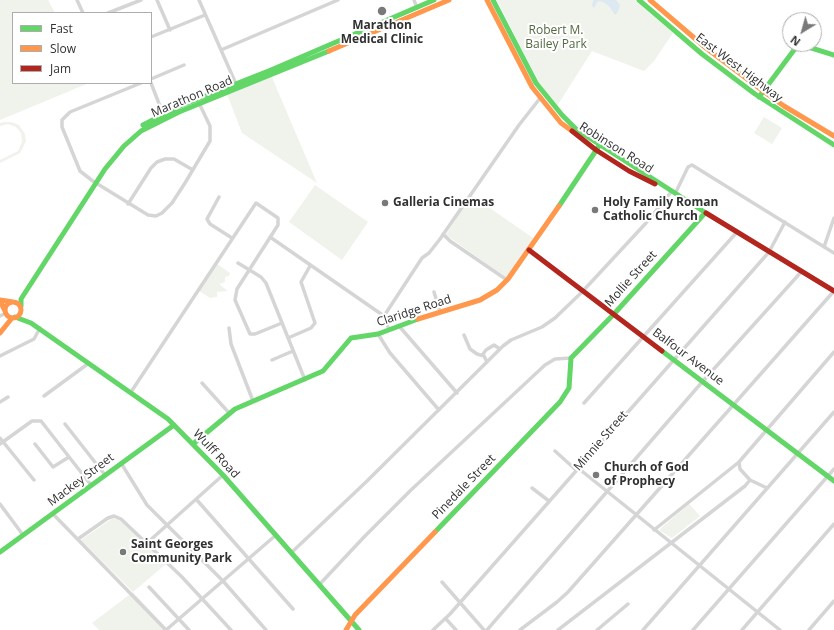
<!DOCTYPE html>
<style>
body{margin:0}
#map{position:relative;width:834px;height:630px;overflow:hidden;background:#fff;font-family:"Open Sans",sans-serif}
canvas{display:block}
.legend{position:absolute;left:12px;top:12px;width:140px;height:72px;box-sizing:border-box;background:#fff;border:1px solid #adadad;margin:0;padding:5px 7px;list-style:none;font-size:12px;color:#313131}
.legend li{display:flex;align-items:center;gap:8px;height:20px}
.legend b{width:20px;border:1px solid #adadad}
.north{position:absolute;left:782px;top:12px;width:40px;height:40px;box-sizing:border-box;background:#fff;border:1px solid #adadad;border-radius:50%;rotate:217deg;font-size:11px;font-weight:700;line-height:16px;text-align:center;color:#313131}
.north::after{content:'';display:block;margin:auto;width:14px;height:18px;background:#797979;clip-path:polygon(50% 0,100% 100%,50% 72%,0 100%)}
</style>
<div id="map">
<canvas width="834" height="630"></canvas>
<ul class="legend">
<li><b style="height:5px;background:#63d668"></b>Fast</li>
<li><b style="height:5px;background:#ff974d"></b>Slow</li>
<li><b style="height:5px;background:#b3261e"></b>Jam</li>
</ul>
<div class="north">N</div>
</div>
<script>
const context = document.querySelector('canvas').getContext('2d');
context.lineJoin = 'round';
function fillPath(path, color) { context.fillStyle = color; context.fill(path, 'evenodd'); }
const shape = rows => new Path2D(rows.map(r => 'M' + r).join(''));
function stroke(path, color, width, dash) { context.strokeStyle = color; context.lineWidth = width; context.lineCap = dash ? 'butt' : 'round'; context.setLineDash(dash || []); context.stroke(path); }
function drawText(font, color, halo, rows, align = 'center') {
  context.font = font + ' "Open Sans",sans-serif'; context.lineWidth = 4; context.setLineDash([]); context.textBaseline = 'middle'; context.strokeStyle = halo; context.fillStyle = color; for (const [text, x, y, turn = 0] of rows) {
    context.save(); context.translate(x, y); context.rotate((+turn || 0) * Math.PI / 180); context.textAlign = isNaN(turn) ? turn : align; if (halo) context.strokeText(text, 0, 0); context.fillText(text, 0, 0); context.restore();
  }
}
fillPath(shape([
 [0,0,48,0,55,13,13,13,13,83,89,83,0,120],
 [497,0,635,0,673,33,654,61,644,71,592,51,557,106,540,86],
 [271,75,317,183,242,133,227,94],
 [764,117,782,128,772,144,754,133],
 [5,122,11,122,19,125,25,134,26,141,20,153,0,163,0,160,18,151,22,142,21,133,16,127,8,124,0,126,0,123],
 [315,185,368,222,342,260,289,222],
 [471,195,536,240,507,278,446,235],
 [217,264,230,273,229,276,225,277,225,282,219,284,228,291,217,292,217,297,210,298,199,291],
 [689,504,700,516,672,538,660,531,661,528],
 [113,518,119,519,166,564,133,592,168,630,99,630,92,623,133,592,81,540]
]), '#f0f3ec');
fillPath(shape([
 [593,0,616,0,620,5,618,12,615,15,609,6,603,2,598,1,594,8,592,6]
]), '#dde9f0');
stroke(shape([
 [77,0,83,13],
 [157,0,170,30],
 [199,0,236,84],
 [414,0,417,8],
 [108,13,141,0],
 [151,37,205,15],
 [221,50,338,0],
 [151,79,184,65],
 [151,83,163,114],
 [94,182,80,171,62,127,62,120,70,112,141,83],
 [96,183,148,215,156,216,162,213,172,203,185,183,210,141,210,126,199,103],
 [675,194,688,167,692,165,834,253],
 [219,197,207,219,210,224,232,238],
 [128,204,151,168,157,162,165,159,174,159,193,170],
 [443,234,450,241,507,280],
 [270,237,384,316,389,330],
 [824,247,834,218],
 [238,263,261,277,266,283,305,380],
 [434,292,440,312],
 [0,316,6,313],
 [384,316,422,258,429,253,440,239,519,125,541,97],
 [399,326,457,393],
 [229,328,231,344,253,401],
 [378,334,390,353,439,410],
 [464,335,470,349,477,354,484,356],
 [288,338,311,328,315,323,301,282,310,266],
 [0,356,34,339,40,328],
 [272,360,293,351],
 [487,362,483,354,486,350,494,345,500,349],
 [202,383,230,414],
 [131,392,256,203,278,218,278,225,237,289,235,300,250,334,255,334,282,323],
 [44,396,89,363],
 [0,402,8,397],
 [584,403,737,232],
 [65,424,105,475],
 [0,438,34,480],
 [0,444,32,421,41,421,91,485],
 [35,444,53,467,69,457],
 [555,451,576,470],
 [121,463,147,505,223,581,266,630],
 [578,468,780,630],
 [750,480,767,488],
 [532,488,549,501],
 [196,499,293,609],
 [0,504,23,535],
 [53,514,166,630],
 [654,530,739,462],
 [78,539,108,518,114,516,121,519,181,576,231,630],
 [147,543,223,475],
 [291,553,366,482,503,346,511,340,542,327,555,318,582,292,646,223,671,192],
 [442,582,484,630],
 [319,585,364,537,411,490,545,365,555,359,571,358],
 [149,587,189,630],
 [446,619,456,630],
 [166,630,276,535],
 [433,630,450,614,769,252,785,222],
 [487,630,703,381,802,271],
 [520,630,557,602,568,592,834,291],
 [558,630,745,486,750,480,740,469,739,462,834,352],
 [597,630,628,604],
 [643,630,834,412],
 [693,630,834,469],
 [742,630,834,524],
 [809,630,834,601]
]), '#d5d5d5', 3.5);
stroke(shape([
 [493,0,536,83,562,115,577,130,706,213],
 [639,0,702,54,755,94,834,145],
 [759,97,794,50,802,45,834,55],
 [143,125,180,106,271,70,434,0],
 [559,206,599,146],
 [21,306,21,299,105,169,124,146,141,131,179,112,329,51],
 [15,317,31,323,168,419,223,475,359,630],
 [662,351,834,481],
 [193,444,235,409,323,371,351,338,378,334,418,319],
 [435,532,560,402,569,388,571,358,614,314,705,213],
 [0,552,174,425]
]), '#63d668', 5);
stroke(shape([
 [487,0,532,87,561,123,572,131],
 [650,0,706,48,763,91,784,106,834,136],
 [329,51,449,0],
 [0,300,13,302],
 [0,301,5,311],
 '5 310a8 8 0 1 1 16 0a8 8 0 1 1-16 0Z',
 [418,319,480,300,497,290,508,279,559,206],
 [0,333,12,318],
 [346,630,355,615,435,532]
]), '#ff974d', 5);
stroke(shape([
 [572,131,596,150,629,171,655,184],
 [706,213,834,291],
 [529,250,662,351]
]), '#b3261e', 5);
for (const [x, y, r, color] of [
 [382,11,5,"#797979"],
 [385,203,4,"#797979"],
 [595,210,4,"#797979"],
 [596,475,4,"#797979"],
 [123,552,4,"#797979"]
]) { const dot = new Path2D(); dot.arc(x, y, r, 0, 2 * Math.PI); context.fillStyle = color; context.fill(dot); stroke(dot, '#fff', 1.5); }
drawText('bold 12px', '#313131', '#fff', [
 ["Marathon",382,26,"center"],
 ["Medical Clinic",382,40,"center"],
 ["Galleria Cinemas",393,203],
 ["Holy Family Roman",603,203],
 ["Catholic Church",603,217],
 ["Church of God",604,468],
 ["of Prophecy",604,482],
 ["Saint Georges",131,545],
 ["Community Park",131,559]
], 'left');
drawText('12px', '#546941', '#fff', [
 ["Robert M.",556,31],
 ["Bailey Park",556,45]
]);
drawText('12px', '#313131', '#fff', [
 ["East West Highway",739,68,37],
 ["Marathon Road",192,97,-23],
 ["Robinson Road",616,148,32],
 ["Mollie Street",631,279,-48],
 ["Claridge Road",414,311,-18],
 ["Balfour Avenue",688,357,37],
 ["Minnie Street",601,441,-49],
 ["Wulff Road",216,454,47],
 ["Mackey Street",81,480,-37],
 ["Pinedale Street",464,487,-46]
]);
</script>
